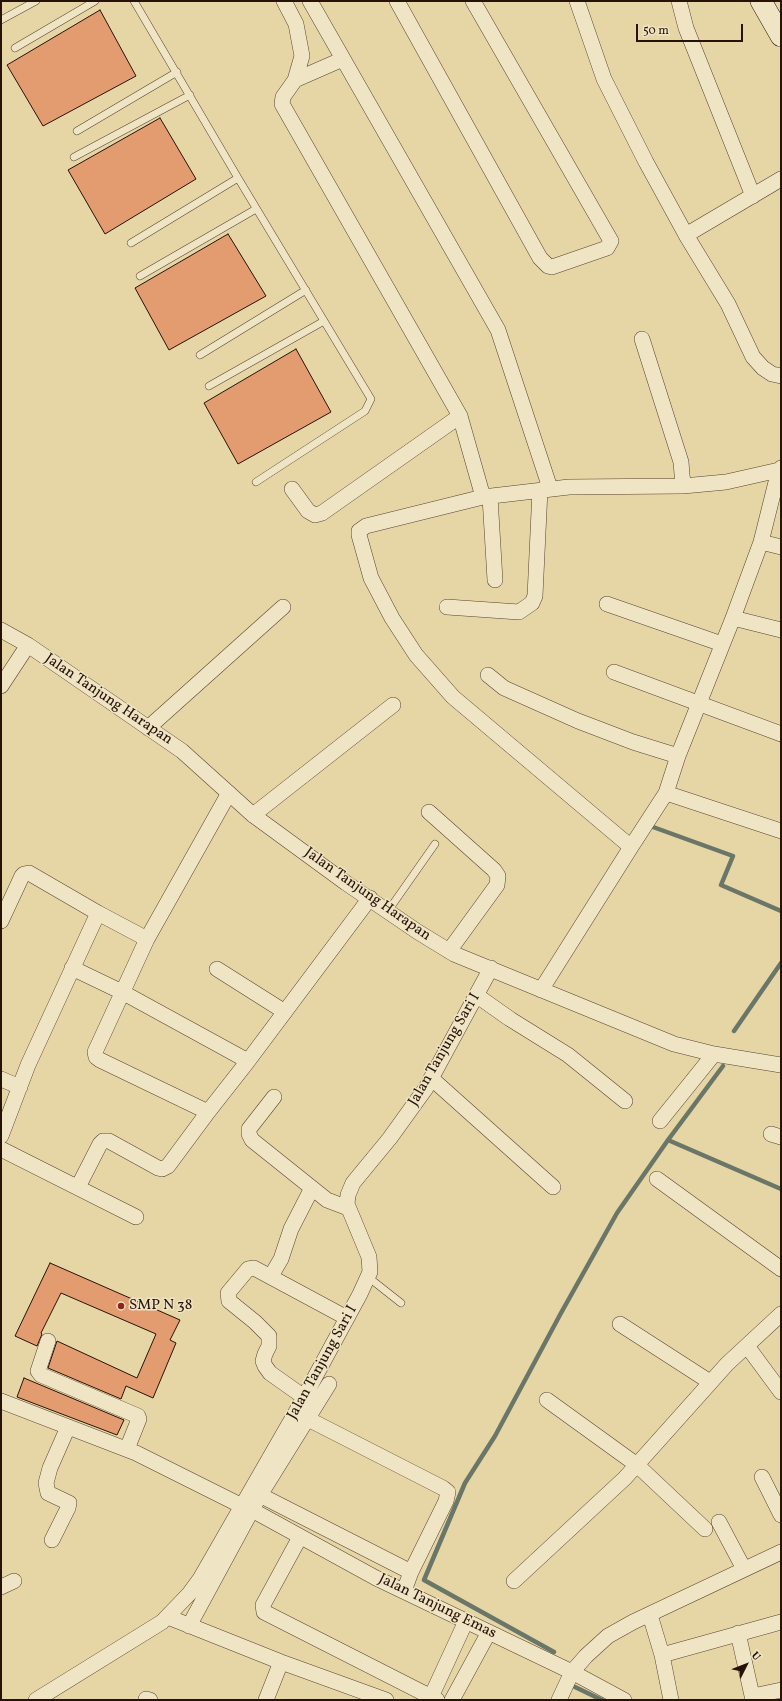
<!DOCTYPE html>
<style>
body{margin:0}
#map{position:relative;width:782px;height:1701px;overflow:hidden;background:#e7d6a5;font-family:Vollkorn,serif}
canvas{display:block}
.frame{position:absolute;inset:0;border:2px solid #261207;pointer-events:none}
.north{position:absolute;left:726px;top:1645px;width:40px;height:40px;-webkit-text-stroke:3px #efe4c4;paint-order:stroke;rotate:48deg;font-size:11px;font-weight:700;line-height:16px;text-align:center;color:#261207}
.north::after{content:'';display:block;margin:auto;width:14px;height:18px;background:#261207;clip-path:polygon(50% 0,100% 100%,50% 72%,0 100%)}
.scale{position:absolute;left:636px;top:24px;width:107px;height:18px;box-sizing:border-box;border:2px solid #261207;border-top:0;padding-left:5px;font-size:12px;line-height:14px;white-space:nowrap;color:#261207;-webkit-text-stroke:3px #efe4c4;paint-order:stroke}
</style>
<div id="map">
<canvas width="782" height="1701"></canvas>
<div class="frame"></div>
<div class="north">U</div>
<div class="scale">50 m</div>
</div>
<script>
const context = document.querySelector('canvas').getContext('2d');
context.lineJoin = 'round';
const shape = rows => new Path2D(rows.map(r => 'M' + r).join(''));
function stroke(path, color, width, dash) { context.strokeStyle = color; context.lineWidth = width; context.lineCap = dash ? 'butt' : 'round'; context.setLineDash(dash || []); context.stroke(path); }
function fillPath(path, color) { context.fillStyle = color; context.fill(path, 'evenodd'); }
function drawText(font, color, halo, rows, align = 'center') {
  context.font = font + ' Vollkorn,serif'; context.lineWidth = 3; context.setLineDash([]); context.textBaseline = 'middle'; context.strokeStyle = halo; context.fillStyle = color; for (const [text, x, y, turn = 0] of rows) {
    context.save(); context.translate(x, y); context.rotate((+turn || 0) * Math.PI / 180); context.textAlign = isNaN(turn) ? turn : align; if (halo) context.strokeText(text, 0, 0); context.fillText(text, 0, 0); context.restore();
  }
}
stroke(shape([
 [653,827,733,856,721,885,781,911],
 [734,1031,781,963],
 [668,1140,781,1189],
 [554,1652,424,1580,465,1483,495,1436,561,1313,617,1213,668,1140,723,1066],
 [575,1687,602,1700]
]), '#6a7668', 4.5);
const building = shape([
 [100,10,136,76,43,126,7,65,100,10],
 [160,118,196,179,105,234,68,170,160,118],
 [228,234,266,296,169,350,135,288,228,234],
 [296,349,331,412,238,464,204,403,296,349],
 [50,1263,180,1320,170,1340,176,1343,153,1398,126,1386,121,1399,48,1368,57,1341,137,1378,156,1334,61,1293,41,1333,42,1334,37,1346,15,1336,50,1263],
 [24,1378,124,1420,117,1435,17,1397,24,1378]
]);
fillPath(building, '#e39b70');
stroke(building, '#261207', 1);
const lane = shape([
 [134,1,238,178,371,399,365,411,256,482],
 [1,20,36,1],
 [15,48,95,1],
 [77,131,177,72],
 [74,157,190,95],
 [131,243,238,178],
 [140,276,256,209],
 [200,355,306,290],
 [209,386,324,321],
 [388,911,435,844],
 [368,1277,401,1303]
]);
const street = shape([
 [284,1,296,24,302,56,295,80,283,97,282,104,460,416,483,497],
 [310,1,498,330,550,488],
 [397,1,540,258,548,266,552,267,607,248,611,241,473,1],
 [577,1,604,79,646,162,686,235,728,304,753,357,763,368,772,374,781,376],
 [679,1,686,28,753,196],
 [295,80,343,59],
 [686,235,781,179],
 [642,339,681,462,683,486],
 [292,489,308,511,315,515,322,513,460,416],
 [490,497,495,580],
 [761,542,781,547],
 [607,604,722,644],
 [447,607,519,612,532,603,535,596,540,490],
 [733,618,781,630],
 [1,630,28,645,182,751,253,815,346,883,418,932,454,954,674,1044,714,1054,781,1065],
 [614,672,781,734],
 [488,675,504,688,578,721,633,742,678,756],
 [1,686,28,645],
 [148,728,283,607],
 [666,793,781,831],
 [429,812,494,870,498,876,497,885,449,951],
 [253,815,393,705],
 [631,847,453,697,416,655,392,618,371,578,359,535,359,531,366,526,483,497,569,487,683,486,726,482,779,470],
 [1,921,22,876,24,874,29,873,98,913,147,939],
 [72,968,122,992,248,1061,370,898],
 [217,969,285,1012],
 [541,990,631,847,666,793,678,756,733,618,761,542,779,470,781,468],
 [476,995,510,1019,568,1055,625,1101],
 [431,1078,553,1187],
 [1,1079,20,1087],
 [274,1097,249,1129,249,1134,252,1140,327,1200,348,1208],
 [208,1112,100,1060,96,1057,95,1052,147,939,229,793],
 [660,1121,714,1054],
 [771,1134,781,1137],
 [1,1136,28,1065,98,913],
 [1,1149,136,1217],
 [657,1179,781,1269],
 [78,1187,100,1144,103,1141,109,1141,158,1168,162,1169,168,1166,208,1112,248,1061],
 [271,1276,281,1259,291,1229,312,1188],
 [620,1324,710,1382],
 [48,1341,38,1371,41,1375,138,1416,139,1419,127,1449],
 [747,1346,781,1392],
 [304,1397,270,1373,265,1366,263,1361,265,1354,269,1346,269,1336,255,1322,229,1301,228,1293,248,1269,254,1268,347,1318],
 [547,1400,637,1465,705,1529],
 [1,1401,136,1453,242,1506],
 [308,1419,443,1488,448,1492,446,1501,411,1572,404,1591],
 [762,1477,781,1515],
 [252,1491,411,1572],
 [252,1510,376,1578,572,1672,624,1700],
 [719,1522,744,1569],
 [300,1537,263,1605,264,1612,437,1700],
 [52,1540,68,1508,69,1503,48,1493,46,1483,50,1468,68,1427],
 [514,1581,625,1478,727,1364,781,1314],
 [1,1587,14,1581],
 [650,1615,662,1655,671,1700],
 [168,1617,281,1662,386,1700],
 [189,1626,260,1495,329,1384],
 [738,1633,753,1700],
 [662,1655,781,1622],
 [753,1696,781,1690],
 [431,1697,466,1621],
 [146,1699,150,1700],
 [36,1700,162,1622,189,1594,200,1579,296,1412,360,1294,370,1272,369,1257,347,1204,348,1195,353,1183,390,1138,426,1088,491,968],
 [266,1700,281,1662],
 [452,1700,489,1632],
 [559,1700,572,1672,586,1656,608,1636,633,1622,781,1552]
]);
const secondary = shape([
 [761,1,781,36]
]);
stroke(lane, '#56432e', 8);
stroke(street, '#56432e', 16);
stroke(secondary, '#261207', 22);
stroke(lane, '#efe4c4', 7);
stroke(street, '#efe4c4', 15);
stroke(secondary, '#efe4c4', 21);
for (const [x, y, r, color] of [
 [121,1306,4,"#8f2418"]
]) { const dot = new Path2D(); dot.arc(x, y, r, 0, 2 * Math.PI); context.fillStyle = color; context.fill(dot); stroke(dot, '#efe4c4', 1.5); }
drawText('15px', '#261207', '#efe4c4', [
 ["Jalan Tanjung Harapan",108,700,34],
 ["Jalan Tanjung Harapan",367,895,35],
 ["Jalan Tanjung Sari I",445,1050,-60],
 ["Jalan Tanjung Sari I",323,1363,-61],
 ["Jalan Tanjung Emas",437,1607,26]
]);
drawText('15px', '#261207', '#efe4c4', [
 ["SMP N 38",129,1306]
], 'left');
</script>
